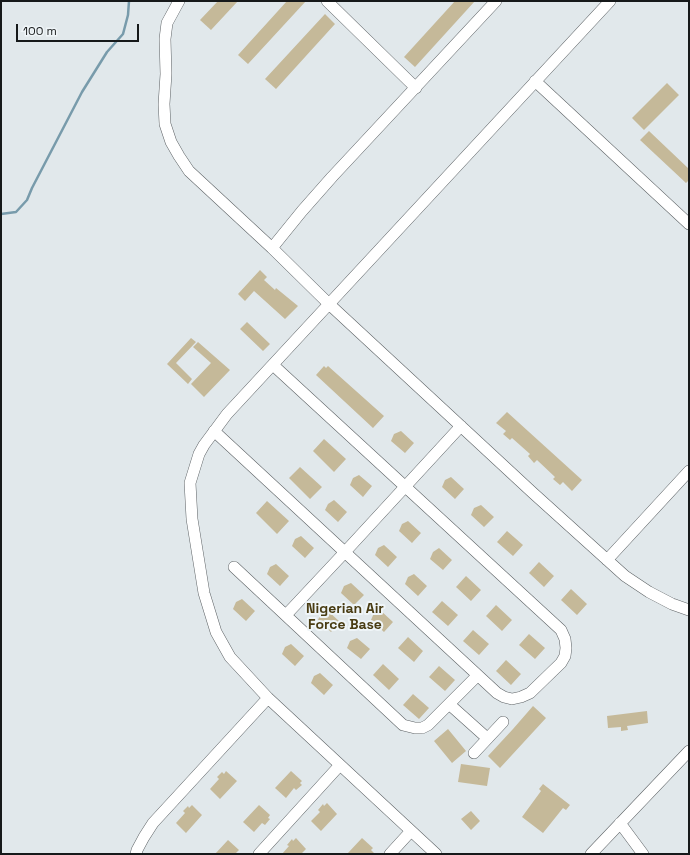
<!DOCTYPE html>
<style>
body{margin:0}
#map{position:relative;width:690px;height:855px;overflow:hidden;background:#e1e8eb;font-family:"Space Grotesk",sans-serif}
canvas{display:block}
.frame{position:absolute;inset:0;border:2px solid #16191a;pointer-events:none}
.scale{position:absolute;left:16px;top:24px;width:123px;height:18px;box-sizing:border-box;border:2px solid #16191a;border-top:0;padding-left:5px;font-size:12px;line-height:14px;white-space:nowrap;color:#16191a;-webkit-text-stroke:3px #eff5f8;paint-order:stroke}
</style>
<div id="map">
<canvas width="690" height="855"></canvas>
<div class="frame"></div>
<div class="scale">100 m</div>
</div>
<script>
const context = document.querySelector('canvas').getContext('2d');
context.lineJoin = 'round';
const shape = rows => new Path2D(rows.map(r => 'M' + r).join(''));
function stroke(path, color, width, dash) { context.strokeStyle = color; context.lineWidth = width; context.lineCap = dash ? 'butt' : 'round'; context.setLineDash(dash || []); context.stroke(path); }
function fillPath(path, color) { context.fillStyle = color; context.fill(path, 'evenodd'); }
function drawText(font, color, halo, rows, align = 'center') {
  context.font = font + ' "Space Grotesk",sans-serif'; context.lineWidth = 4; context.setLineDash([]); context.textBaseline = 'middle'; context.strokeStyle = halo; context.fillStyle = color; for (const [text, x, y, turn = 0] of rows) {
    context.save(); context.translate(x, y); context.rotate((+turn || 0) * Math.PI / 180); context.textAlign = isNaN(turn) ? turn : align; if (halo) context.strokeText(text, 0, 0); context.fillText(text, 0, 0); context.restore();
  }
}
stroke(shape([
 [1,214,16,212,27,200,32,188,82,92,107,52,123,34,128,15,129,1]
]), '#789bab', 2.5);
fillPath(shape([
 [218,1,238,1,211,30,200,20],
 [287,1,306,1,248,64,238,55],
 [455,1,475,1,415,67,404,57],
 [325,14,335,24,276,89,265,79],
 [667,83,679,95,644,130,632,118],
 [649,131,689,169,689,180,686,183,640,140],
 [260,270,267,277,264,280,275,290,276,288,298,306,285,319,254,291,245,301,238,294],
 [247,322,270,344,263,351,240,329],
 [191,338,196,342,176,363,192,379,188,384,167,364],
 [198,342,230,370,204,397,191,384,211,363,193,347],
 [324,366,326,368,328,366,384,416,373,428,316,375],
 [507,412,582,480,572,491,563,482,560,485,553,479,555,477,537,460,534,463,528,456,530,454,512,438,510,440,503,434,506,431,496,423],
 [401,431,414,443,405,453,391,441,394,434],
 [324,439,346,459,334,472,313,451],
 [300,467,322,487,310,499,289,478],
 [359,475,372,486,363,497,350,485,353,478],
 [451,477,464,489,455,499,442,487,445,480],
 [334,500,347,512,338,522,325,510,328,504],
 [267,501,289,521,277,534,256,513],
 [481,505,494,517,484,527,471,515,474,508],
 [408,521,421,533,412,543,399,531,402,524],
 [507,531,523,545,513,556,497,542],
 [301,536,314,548,305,558,292,546,295,539],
 [384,545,397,557,388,567,375,555,378,548],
 [439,548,452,560,443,570,430,559,433,552],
 [539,562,554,576,544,587,529,573],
 [276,564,289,576,280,586,267,574,270,567],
 [414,574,427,586,418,596,405,584,408,577],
 [466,576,481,590,471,601,456,587],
 [351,583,364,595,354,605,341,593,344,586],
 [571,589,587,604,577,615,561,600],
 [242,599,255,611,246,621,233,609,236,602],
 [442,601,458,615,448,626,432,612],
 [496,605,512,620,502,631,486,616],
 [327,610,340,622,331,632,318,620,321,613],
 [380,610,393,622,384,632,371,620,374,613],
 [473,630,489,644,479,655,463,641],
 [529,634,545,648,535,659,519,645],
 [408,637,423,651,414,662,398,648],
 [357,638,370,649,361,659,347,648,350,641],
 [291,644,304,656,295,666,282,654,285,647],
 [506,660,521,674,511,685,496,671],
 [383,664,399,679,389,690,373,675],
 [439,666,455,680,445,691,429,677],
 [320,673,333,685,324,695,311,683,314,676],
 [413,694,429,708,419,719,403,705],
 [533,706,546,718,500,768,488,756,513,729],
 [647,711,648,723,627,726,628,730,621,731,621,727,608,728,607,716],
 [448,729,466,751,452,763,434,741],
 [461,764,490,768,487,786,458,782],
 [226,771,237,781,220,799,210,789,219,779,217,777,222,772,224,774],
 [291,771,302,781,300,783,302,785,296,790,294,788,286,798,275,788],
 [543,784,570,805,566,810,563,808,543,833,522,817,541,791,539,789],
 [327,803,337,814,321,831,311,821,320,812,318,810,323,804,324,806],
 [192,805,202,815,186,833,176,823,185,813,183,811,188,806,189,808],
 [259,805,270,815,268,818,270,819,265,825,262,823,254,832,243,822],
 [471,811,480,821,471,830,461,819],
 [296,838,306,849,301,854,282,854,289,846,287,845,292,839,293,841],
 [362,838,373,848,371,850,375,854,347,854],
 [228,840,239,850,235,854,215,854]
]), '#c5b999');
const minor = shape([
 [179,1,167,23,165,39,166,74,164,104,165,124,171,142,179,156,189,171,272,248,329,304,533,493,625,576,649,592,672,604,689,610],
 [327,1,416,88],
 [535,81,689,224],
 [272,248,302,211,332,177,496,1],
 [214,431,497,693,504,697,512,699,521,697,530,693,561,663,565,656,566,648,565,639,561,630,273,365],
 [607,560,689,471],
 [234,567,403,725,415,728,422,728,428,725,477,676],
 [286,615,345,552,461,426],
 [449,704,487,738],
 [474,753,503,722],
 [620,823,643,854],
 [136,854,137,850,144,837,153,823,268,698],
 [259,854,340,765],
 [390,854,411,831],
 [436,854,268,698,230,657,216,632,204,593,192,519,190,483,199,454,204,445,227,414,610,1],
 [591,854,689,751]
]);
stroke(minor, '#5d6265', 12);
stroke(minor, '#fff', 11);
drawText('bold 14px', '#493c13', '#eff5f8', [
 ["Nigerian Air",345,609],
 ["Force Base",345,625]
]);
</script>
